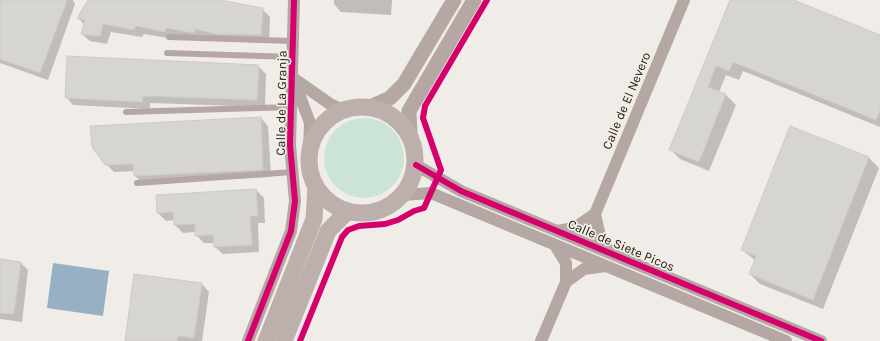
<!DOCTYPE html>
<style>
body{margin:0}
canvas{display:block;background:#f0ece8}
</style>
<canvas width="880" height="341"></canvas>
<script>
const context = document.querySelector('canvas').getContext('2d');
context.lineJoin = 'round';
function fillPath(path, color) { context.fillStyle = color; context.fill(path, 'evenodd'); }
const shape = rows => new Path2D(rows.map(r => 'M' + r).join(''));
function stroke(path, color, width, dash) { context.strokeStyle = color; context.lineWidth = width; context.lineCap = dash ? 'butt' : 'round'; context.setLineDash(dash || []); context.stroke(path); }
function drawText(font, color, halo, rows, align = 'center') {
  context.font = font + ' Karla,sans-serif'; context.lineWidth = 3.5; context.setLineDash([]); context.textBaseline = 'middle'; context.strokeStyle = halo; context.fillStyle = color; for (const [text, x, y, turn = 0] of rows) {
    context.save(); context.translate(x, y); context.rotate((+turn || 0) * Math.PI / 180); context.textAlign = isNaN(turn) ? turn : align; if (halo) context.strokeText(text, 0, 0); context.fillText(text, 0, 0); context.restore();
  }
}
fillPath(shape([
 '324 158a40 40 0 1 1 80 0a40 40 0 1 1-80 0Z'
]), '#cce4d5');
fillPath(shape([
 [53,263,109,271,103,316,47,308]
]), '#98b0c4');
fillPath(shape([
 [0,0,73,0,75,4,48,80,0,63],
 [89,0,212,0,262,9,270,17,269,43,173,39,144,34,142,37,111,32,107,44,90,41,82,34,84,24,78,18],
 [334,0,392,0,391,15,341,12,334,4],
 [732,0,791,0,880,36,880,127,743,71,739,80,726,75,719,92,726,95,736,105,709,171,680,159,670,149],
 [258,66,266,74,265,107,150,103,150,109,73,105,66,97],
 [261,118,268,126,271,177,143,184,135,176,135,171,114,172,106,164],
 [790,127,869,158,879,168,823,309,760,284,750,274,756,261,742,250],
 [256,190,264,198,265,223,258,223,259,252,223,254,215,247,215,243,204,243,196,235,196,232,183,233,175,225,175,220,166,221,158,213],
 [0,260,21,263,28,270,22,322,0,319],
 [202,284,209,292,202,341,126,341]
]), '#0003');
const building = shape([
 [0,0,67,0,40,73,0,59,0,0],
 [88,0,220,0,263,8,261,35,216,34,195,29,194,33,166,28,165,32,136,26,134,30,103,24,100,36,81,34,85,20,77,18,88,0],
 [730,0,794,0,880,35,880,111,876,120,733,62,729,71,716,66,708,87,726,94,699,162,669,150,730,0],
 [67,56,259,65,257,100,143,96,142,102,65,98,67,56],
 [261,117,263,170,134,176,133,164,105,165,92,147,90,126,261,117],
 [790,126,869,157,813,300,749,274,756,256,741,250,790,126],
 [256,189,258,216,250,216,252,245,214,247,213,235,195,236,195,224,174,225,173,212,157,213,156,195,256,189],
 [0,259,21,262,14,314,0,313,0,259],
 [134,274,202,283,194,338,178,336,177,341,125,341,134,274]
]);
fillPath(building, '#d7d5d2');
stroke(building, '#cecac9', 1);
stroke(shape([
 [169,37,293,41],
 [167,53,293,57],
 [126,112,291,107],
 [137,183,293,172]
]), '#b5a8a4', 6);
stroke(shape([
 [293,78,330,104,343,110],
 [295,83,310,123,309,151],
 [416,165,461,191,821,341],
 [403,195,431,193,786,341],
 [595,214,601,241,611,252],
 [557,231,576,227,595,214,684,0],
 [566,282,584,269,606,266],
 [248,341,291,231,295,201,290,145,294,0],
 [541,341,566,282,566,263,555,245]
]), '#b5a8a4', 12);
stroke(shape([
 [370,107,390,98,404,84,454,0],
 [410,135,409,111,474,0]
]), '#b5a8a4', 15);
stroke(shape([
 '309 160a53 53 0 1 1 106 0a53 53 0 1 1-106 0Z',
 [266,341,314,219,316,187],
 [284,341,328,231,348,211]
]), '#bdb0ac', 17);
stroke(shape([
 [416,165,461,191,821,341],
 [248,341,291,231,295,201,290,145,294,0],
 [300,341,342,237,348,230,359,226,385,224,398,220,414,211,424,208,441,170,423,118,425,106,487,0]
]), '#d6006c', 6);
drawText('13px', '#23211e', '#f3ede4', [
 ["Calle de El Nevero",627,101,-67],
 ["Calle de La Granja",282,103,-89],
 ["Calle de Siete Picos",621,246,23]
]);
</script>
